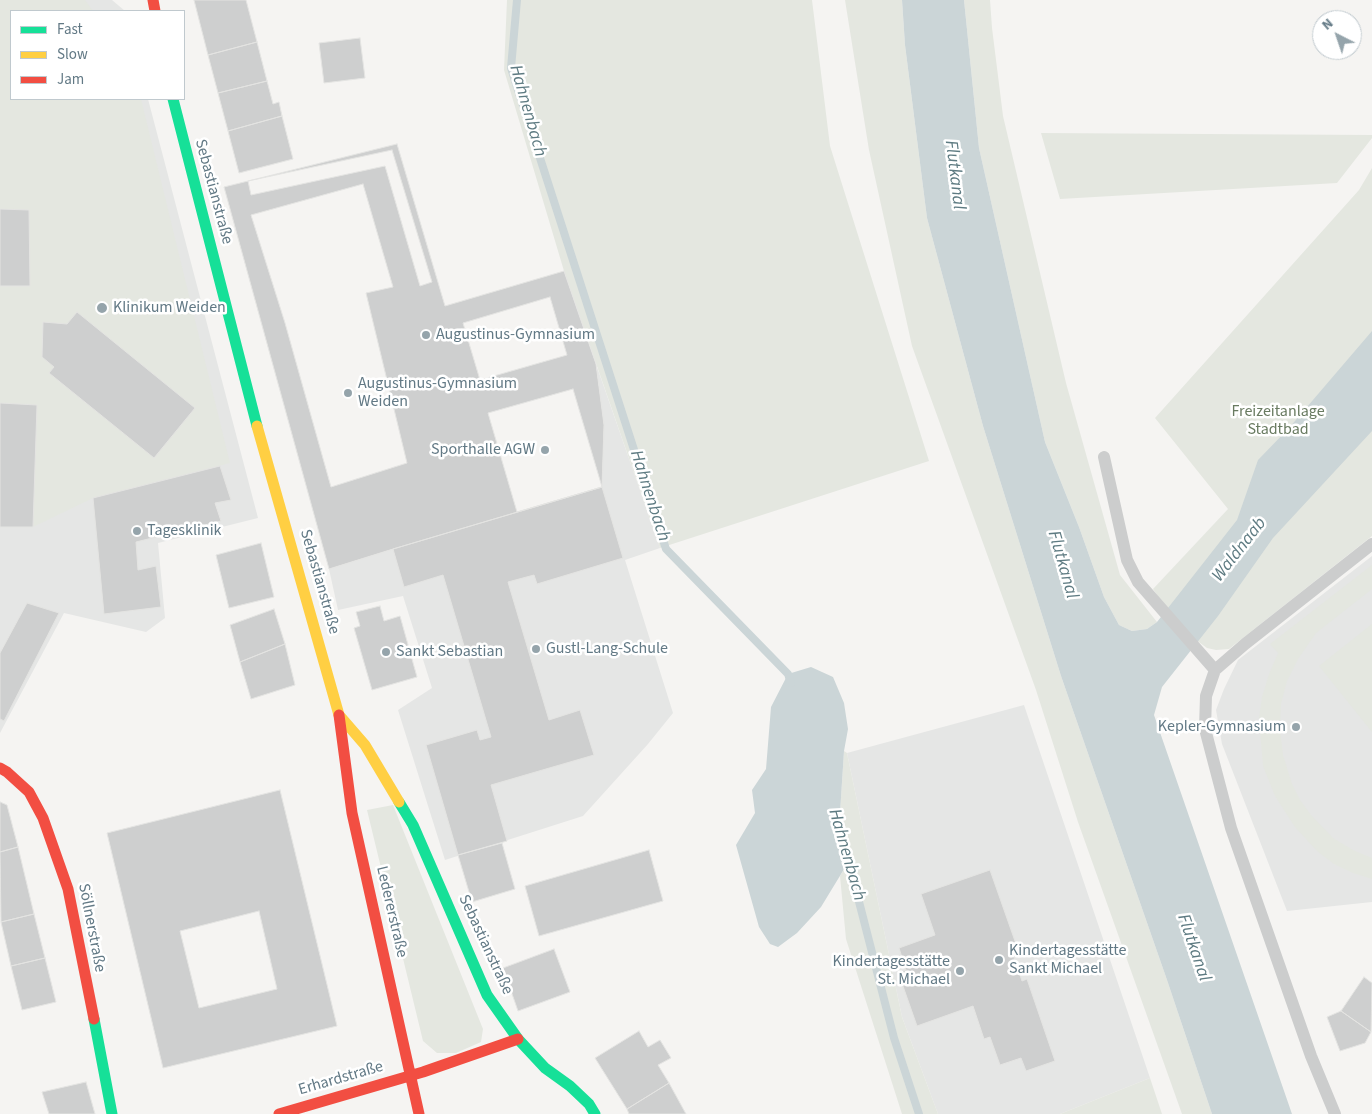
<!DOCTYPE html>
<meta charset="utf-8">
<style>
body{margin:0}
#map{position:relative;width:1372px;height:1114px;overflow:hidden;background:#f5f4f2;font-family:"Source Sans 3",sans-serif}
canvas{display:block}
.legend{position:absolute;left:10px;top:10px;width:175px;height:90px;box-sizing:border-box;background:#fff;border:1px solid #c0c9ce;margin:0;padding:6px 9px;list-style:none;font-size:15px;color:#627985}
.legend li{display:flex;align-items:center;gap:10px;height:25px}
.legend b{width:25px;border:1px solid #c0c9ce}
.north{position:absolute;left:1312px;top:10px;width:50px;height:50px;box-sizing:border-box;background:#fff;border:1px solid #c0c9ce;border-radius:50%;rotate:319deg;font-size:14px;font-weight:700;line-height:20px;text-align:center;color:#627985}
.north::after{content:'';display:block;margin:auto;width:18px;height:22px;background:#95a4ab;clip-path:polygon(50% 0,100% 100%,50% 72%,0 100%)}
</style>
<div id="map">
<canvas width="1372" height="1114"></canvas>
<ul class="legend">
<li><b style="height:6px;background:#16e098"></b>Fast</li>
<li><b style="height:6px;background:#ffcf43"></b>Slow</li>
<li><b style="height:6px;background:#f24e42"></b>Jam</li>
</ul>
<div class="north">N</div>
</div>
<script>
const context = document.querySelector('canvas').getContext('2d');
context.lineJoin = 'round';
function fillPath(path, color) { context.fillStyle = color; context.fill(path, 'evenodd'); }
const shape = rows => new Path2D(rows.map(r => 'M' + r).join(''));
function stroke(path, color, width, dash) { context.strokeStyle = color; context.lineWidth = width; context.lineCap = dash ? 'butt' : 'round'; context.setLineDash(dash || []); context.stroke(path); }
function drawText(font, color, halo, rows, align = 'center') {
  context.font = font + ' "Source Sans 3",sans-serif'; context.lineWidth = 5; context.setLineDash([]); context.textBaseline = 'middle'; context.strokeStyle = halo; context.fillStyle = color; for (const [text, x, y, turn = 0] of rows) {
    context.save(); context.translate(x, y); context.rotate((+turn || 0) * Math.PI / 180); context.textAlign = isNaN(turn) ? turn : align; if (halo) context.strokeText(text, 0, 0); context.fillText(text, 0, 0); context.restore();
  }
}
fillPath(shape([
 [0,0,112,0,125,11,11,11,11,99,148,99,258,518,158,543,165,618,146,632,64,613,0,733],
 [596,364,660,548,625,560,673,713,648,744,583,816,445,860,398,710,432,688,403,596,338,610,329,569,393,549,602,487,604,425],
 [1372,556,1372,902,1287,911,1222,744,1216,710,1224,689,1238,660],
 [1024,705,1150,1078,1060,1114,938,1114,902,1017,847,753]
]), '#e5e6e5');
fillPath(shape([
 [0,0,85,0,93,11,11,11,11,99,141,99,230,463,93,498,33,527,37,405,0,403,0,286,30,286,29,210,0,209],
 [43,322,67,324,195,408,154,458,49,373,54,367,42,357],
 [507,0,812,0,830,146,929,461,660,548,564,271,504,70],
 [845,0,902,0,905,45,927,218,983,426,1061,676,1167,980,1212,1114,1182,1114,1078,822,1036,690,912,346,869,150],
 [964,0,990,0,992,28,1003,116,1066,383,1120,575,1157,622,1147,629,1132,631,1119,625,1104,597,1079,527,1045,442,979,148],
 [1041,133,1372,135,1372,138,1337,183,1060,199],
 [1372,168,1372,536,1229,649,1216,650,1207,648,1196,640,1161,601,1153,589,1228,509,1155,418,1359,190],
 [1372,565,1372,589,1316,633,1298,659,1287,681,1281,704,1280,731,1283,755,1292,784,1300,800,1311,815,1333,838,1353,850,1372,858,1372,879,1353,873,1334,864,1317,851,1295,827,1275,796,1263,766,1259,718,1262,697,1269,674,1278,653,1270,644],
 [1372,624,1372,732,1319,666],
 [844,751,847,753,902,1017,938,1114,902,1114,846,939,840,876,849,861,840,813],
 [393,805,483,1029,481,1042,456,1053,437,1053,423,1041,367,810],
 [1150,1078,1162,1114,1060,1114]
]), '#e4e7e0');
fillPath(shape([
 [902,0,964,0,979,148,1045,442,1079,527,1104,597,1119,625,1132,631,1147,629,1157,622,1237,520,1258,460,1289,428,1372,331,1372,431,1273,538,1218,616,1162,687,1154,715,1292,1114,1212,1114,1167,980,1061,676,983,426,927,218,905,45],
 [811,667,833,677,844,703,848,729,844,751,840,813,849,861,821,907,797,933,778,947,770,944,759,927,736,845,755,813,752,790,766,769,771,707,788,674]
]), '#cbd5d7');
stroke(shape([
 [517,0,511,68,666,549,788,674,791,683],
 [846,851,894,1038,919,1114]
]), '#cbd5d7', 8);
const building = shape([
 [194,0,246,0,257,42,208,55,194,0],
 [360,38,365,78,324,83,319,43,360,38],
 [257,42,267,81,218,93,208,55,257,42],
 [267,81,273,104,279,102,282,116,228,131,218,93,267,81],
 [282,116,293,159,239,173,228,131,282,116],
 [397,144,445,306,564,271,596,364,604,425,602,487,393,549,329,569,224,187,397,144],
 [392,150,432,282,420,286,385,166,251,195,248,181,392,150],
 [363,184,393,287,366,293,407,463,331,487,285,323,251,215,363,184],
 [0,209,29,210,30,286,0,286,0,209],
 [550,297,567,355,480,380,463,323,550,297],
 [77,312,195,408,154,458,49,373,54,367,42,357,43,322,67,324,77,312],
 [573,389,602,487,517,512,488,413,573,389],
 [0,403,37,405,33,527,0,527,0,403],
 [220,466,231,500,215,503,221,521,136,542,138,570,156,566,161,607,104,614,93,498,220,466],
 [602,487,623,558,537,584,534,575,508,582,549,720,580,710,594,755,491,785,507,841,458,855,426,745,477,730,480,740,491,737,443,575,404,587,393,549,602,487],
 [261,543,274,597,229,608,216,555,261,543],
 [27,603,59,613,4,721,0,719,0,653,27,603],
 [380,606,384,621,400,616,417,677,372,690,354,628,360,626,356,612,380,606],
 [274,609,285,644,240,662,230,625,274,609],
 [285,644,295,685,251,699,240,662,285,644],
 [280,790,337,1026,163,1068,107,833,280,790],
 [259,911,277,989,199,1008,180,931,259,911],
 [0,802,7,805,18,847,0,852,0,802],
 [502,843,515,889,472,902,458,855,502,843],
 [18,847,34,914,1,922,0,852,18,847],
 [649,850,663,901,539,936,525,886,649,850],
 [990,870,1016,944,1010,946,1022,981,1027,979,1055,1061,1026,1071,1021,1058,1000,1065,990,1037,984,1039,973,1006,917,1026,898,972,906,970,899,948,935,935,921,894,990,870],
 [34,914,45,958,11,966,1,922,34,914],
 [554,949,570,992,518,1011,503,968,554,949],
 [45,958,56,1002,22,1010,11,966,45,958],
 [1364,977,1372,983,1371,1032,1341,1011,1364,977],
 [1341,1011,1371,1032,1365,1043,1340,1051,1327,1017,1341,1011],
 [639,1031,648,1047,660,1040,671,1058,658,1065,669,1083,627,1109,595,1058,639,1031],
 [86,1082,95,1114,49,1114,42,1092,86,1082],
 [669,1083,686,1114,629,1114,627,1109,669,1083]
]);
fillPath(building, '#cecfcf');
stroke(building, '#e4e4e2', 1);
stroke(shape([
 [1104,457,1127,560,1138,582,1215,670],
 [1335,1114,1311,1056,1231,828,1205,729,1206,696,1215,670,1245,644,1372,544]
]), '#cccdcd', 12);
stroke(shape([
 [173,99,257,426],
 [399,802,413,825,487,995,518,1039,545,1068,570,1086,589,1104,595,1114],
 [94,1019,112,1114]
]), '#16e098', 11);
stroke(shape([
 [257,426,339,715,365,745,399,802]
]), '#ffcf43', 11);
stroke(shape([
 [153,0,155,11],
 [339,715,352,813,419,1114],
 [0,768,7,772,29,792,43,818,68,889,94,1019],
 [279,1114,423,1072,518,1039]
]), '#f24e42', 11);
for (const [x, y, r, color] of [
 [102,308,6,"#95a4ab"],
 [426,335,5,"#95a4ab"],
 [348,393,5,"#95a4ab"],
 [545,450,5,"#95a4ab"],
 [137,531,5,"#95a4ab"],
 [536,649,5,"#95a4ab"],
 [386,652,5,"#95a4ab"],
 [1296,727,5,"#95a4ab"],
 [999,960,5,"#95a4ab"],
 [960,971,5,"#95a4ab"]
]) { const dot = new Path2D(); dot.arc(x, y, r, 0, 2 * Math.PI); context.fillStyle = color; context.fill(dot); stroke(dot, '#fff', 2); }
drawText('16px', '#627985', '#fff', [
 ["Sebastianstraße",213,192,75],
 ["Sebastianstraße",319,582,74],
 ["Ledererstraße",391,912,77],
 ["Söllnerstraße",91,928,79],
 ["Sebastianstraße",485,945,65],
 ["Erhardstraße",341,1079,-16]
]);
drawText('16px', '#627985', '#fff', [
 ["Klinikum Weiden",113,308],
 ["Augustinus-Gymnasium",436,335],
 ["Augustinus-Gymnasium",358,384],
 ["Weiden",358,402],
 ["Sporthalle AGW",535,450,"right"],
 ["Tagesklinik",147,531],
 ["Gustl-Lang-Schule",546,649],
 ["Sankt Sebastian",396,652],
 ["Kepler-Gymnasium",1286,727,"right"],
 ["Kindertagesstätte",1009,951],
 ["Sankt Michael",1009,969],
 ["Kindertagesstätte",950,962,"right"],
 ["St. Michael",950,980,"right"]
], 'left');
drawText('16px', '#697b61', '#fff', [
 ["Freizeitanlage",1278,412],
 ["Stadtbad",1278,430]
]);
drawText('italic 18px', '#5e7b82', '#fff', [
 ["Hahnenbach",527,111,74],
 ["Flutkanal",954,175,83],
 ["Hahnenbach",649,496,72],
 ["Waldnaab",1240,550,-52],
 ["Flutkanal",1062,565,74],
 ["Hahnenbach",846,855,74],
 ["Flutkanal",1193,948,71]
]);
</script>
